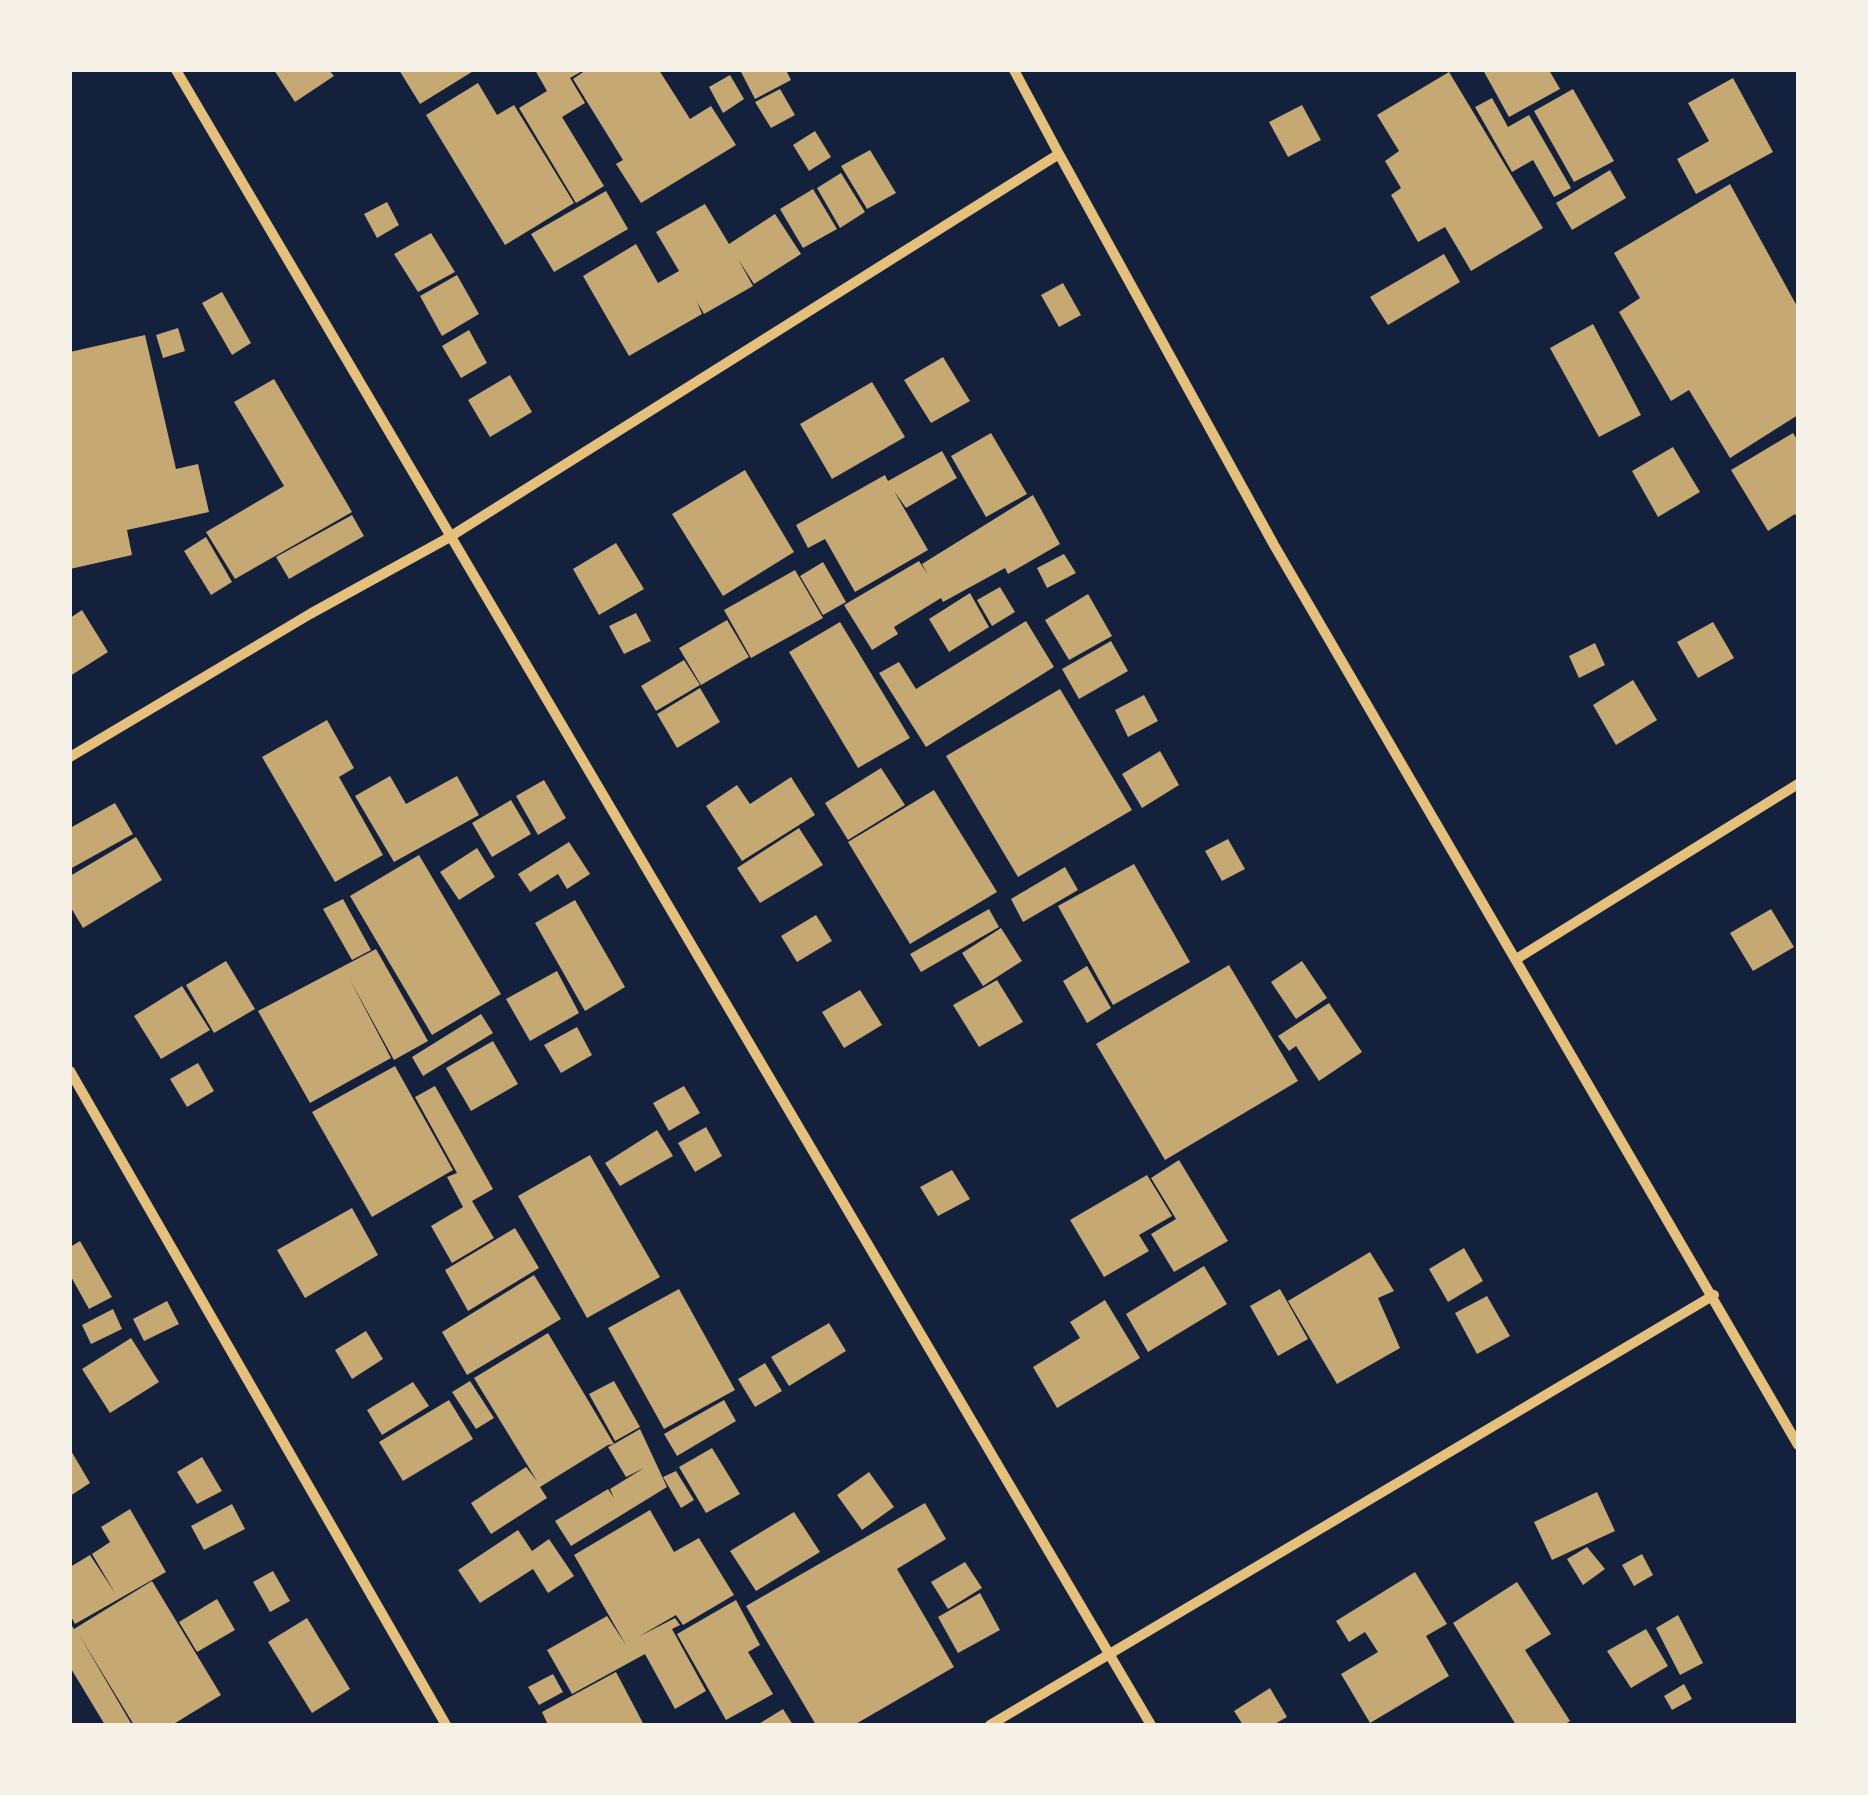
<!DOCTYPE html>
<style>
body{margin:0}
#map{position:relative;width:1868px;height:1795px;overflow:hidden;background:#14213d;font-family:"Libre Baskerville",serif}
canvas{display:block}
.frame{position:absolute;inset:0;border:72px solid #f6f1e7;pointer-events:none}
</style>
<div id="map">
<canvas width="1868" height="1795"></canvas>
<div class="frame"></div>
</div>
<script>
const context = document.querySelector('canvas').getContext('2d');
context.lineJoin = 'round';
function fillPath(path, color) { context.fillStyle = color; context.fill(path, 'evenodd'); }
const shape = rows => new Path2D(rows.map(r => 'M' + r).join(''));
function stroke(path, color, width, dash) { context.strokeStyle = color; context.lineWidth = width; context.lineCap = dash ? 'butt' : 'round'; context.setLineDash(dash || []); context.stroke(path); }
fillPath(shape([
 [274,70,329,70,334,76,295,102],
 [399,70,475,70,420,104],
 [535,70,584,70,570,78,585,103,562,117,604,186,576,203,519,108,547,91],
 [586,70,659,70,690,119,711,106,736,145,641,203,616,164,623,160,573,79],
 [740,70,786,70,791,80,755,99],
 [1483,70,1549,70,1560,89,1509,117],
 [1449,72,1543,228,1471,271,1445,227,1418,242,1391,195,1401,188,1385,161,1399,151,1377,115],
 [730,75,744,99,723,113,709,87],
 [1733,78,1773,152,1696,194,1677,159,1709,141,1688,103],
 [478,83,497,115,514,105,574,203,505,245,426,115],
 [780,89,795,115,771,128,755,102],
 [1573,89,1614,161,1574,182,1534,111],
 [1492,98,1508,127,1529,115,1571,188,1554,197,1533,160,1512,172,1475,107],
 [1302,105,1321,140,1288,157,1269,122],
 [815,131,831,157,809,171,793,145],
 [870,150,896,193,867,209,841,166],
 [1610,170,1626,198,1572,230,1556,203],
 [841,173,865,212,840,228,817,188],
 [1730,184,1798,308,1798,415,1730,458,1689,390,1671,401,1619,312,1640,298,1614,253],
 [813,189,837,229,803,248,780,209],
 [606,191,628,229,554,272,531,234],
 [387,202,399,225,377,238,364,214],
 [705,204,729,244,775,214,801,254,754,284,738,259,753,286,704,314,697,302,702,314,629,356,583,276,636,244,658,283,679,271,656,232],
 [431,233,455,272,418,292,394,254],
 [1444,254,1460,282,1388,325,1370,297],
 [457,275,479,314,442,336,420,296],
 [1063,283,1081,315,1059,327,1041,295],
 [222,292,251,343,232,355,202,303],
 [1593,324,1641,415,1599,437,1550,348],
 [178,328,185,351,163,358,156,335],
 [469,330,487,363,461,378,442,346],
 [145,335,176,469,198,464,209,512,127,530,132,555,70,569,70,352],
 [943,357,970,401,931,423,904,380],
 [510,375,532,412,490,437,468,400],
 [274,379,352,512,235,579,206,532,284,486,234,402],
 [872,382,905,437,832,479,800,424],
 [991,433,1027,494,986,517,951,456],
 [1793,433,1798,441,1798,519,1795,514,1768,531,1731,470],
 [1673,447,1700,492,1658,517,1632,471],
 [942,451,957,478,906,508,894,491,928,550,855,592,825,539,808,548,796,525,885,475,888,481],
 [745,470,794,552,723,596,672,514],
 [1033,495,1060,544,1008,574,1005,568,943,602,941,598,894,627,898,634,872,650,844,605,919,561,928,575,922,564],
 [352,515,364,536,289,579,276,557],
 [206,537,232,582,211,595,184,551],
 [616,543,644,589,599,615,573,569],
 [1064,554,1076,573,1047,588,1037,568],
 [823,562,846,602,823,615,800,576],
 [795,570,823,618,751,658,724,610],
 [1000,587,1015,612,992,626,977,600],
 [970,593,989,627,949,652,929,619],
 [1088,594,1112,636,1069,660,1045,620],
 [82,610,108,652,70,676,70,618],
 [636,613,651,641,624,654,609,626],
 [727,620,749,657,701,685,679,648],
 [1026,621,1054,667,926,747,879,673,899,662,916,689],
 [840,622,910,738,858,768,789,652],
 [1713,622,1734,658,1698,678,1677,642],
 [1111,641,1128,671,1079,699,1062,669],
 [1595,643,1605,665,1579,678,1569,656],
 [684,660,700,685,656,711,641,686],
 [1633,680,1657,720,1616,745,1593,705],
 [700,688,720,722,677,748,657,714],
 [1060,689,1132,810,1018,877,946,756],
 [1144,695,1158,721,1128,737,1115,710],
 [327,720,354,768,339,777,383,855,335,882,262,757],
 [1160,751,1179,785,1142,808,1122,774],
 [881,768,905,805,848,840,825,803],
 [390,776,406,804,457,776,479,815,394,862,355,796],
 [791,777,815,815,742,861,706,806,737,785,750,804],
 [544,780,566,818,538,835,516,796],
 [934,790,997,892,910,944,848,842],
 [511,800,531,834,492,857,472,823],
 [115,803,133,834,70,869,70,828],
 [799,828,823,865,760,903,737,868],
 [136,837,162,880,83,928,70,906,70,876],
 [1228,839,1245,869,1222,881,1205,851],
 [569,842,590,874,567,889,558,874,530,892,518,874],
 [477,848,495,877,459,900,440,872],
 [419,855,501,994,432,1035,350,896],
 [1134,864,1190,962,1113,1005,1058,906],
 [1065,867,1078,890,1023,922,1011,899],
 [343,899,371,950,352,960,323,909],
 [575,900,625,987,585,1011,535,923],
 [989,909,999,927,921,972,910,954],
 [1771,909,1794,947,1753,971,1730,933],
 [816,915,832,941,797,962,781,936],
 [1001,928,1022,961,983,986,962,953],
 [376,949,428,1041,394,1060,349,978,391,1058,310,1103,258,1011],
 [226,961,255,1009,214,1033,186,985],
 [1302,961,1327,998,1296,1019,1271,982],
 [1229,965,1298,1081,1165,1160,1096,1044],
 [1087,966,1111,1008,1087,1023,1063,981],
 [557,971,579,1013,530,1041,506,999],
 [997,980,1023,1022,979,1047,953,1005],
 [182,986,210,1030,161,1059,134,1016],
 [860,990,882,1025,844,1048,822,1012],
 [1329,1003,1362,1052,1319,1081,1296,1046,1289,1051,1278,1036],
 [481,1014,493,1033,423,1076,412,1057],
 [577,1027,592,1055,561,1073,544,1045],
 [493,1041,518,1084,471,1111,446,1068],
 [198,1063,214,1091,187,1107,170,1079],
 [395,1066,453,1170,372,1217,312,1112],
 [435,1086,493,1189,472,1201,494,1238,452,1263,431,1226,463,1207,447,1177,457,1173,415,1097],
 [684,1086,700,1113,669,1131,653,1103],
 [706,1127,722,1156,695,1172,678,1143],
 [657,1130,673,1156,620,1186,605,1163],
 [590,1155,660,1277,587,1318,518,1196],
 [1179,1160,1228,1241,1174,1272,1151,1234,1176,1219,1151,1178],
 [952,1170,970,1199,938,1216,920,1187],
 [1147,1175,1172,1216,1139,1235,1149,1251,1104,1277,1070,1220],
 [352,1208,378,1255,305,1298,277,1250],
 [515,1228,539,1268,468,1311,445,1270],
 [80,1241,112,1297,89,1309,70,1275,70,1247],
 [1464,1248,1483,1281,1448,1302,1429,1269],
 [1370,1252,1394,1291,1378,1298,1400,1348,1337,1384,1288,1301],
 [1204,1266,1227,1304,1148,1352,1126,1314],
 [534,1275,561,1319,467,1375,442,1332],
 [679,1289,735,1390,664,1429,608,1328],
 [1280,1289,1308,1339,1278,1356,1250,1306],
 [1487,1296,1510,1336,1477,1354,1455,1313],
 [1105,1300,1140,1358,1057,1408,1033,1367,1080,1338,1070,1322],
 [167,1301,179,1324,144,1341,133,1319],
 [113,1309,122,1329,91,1344,82,1325],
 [829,1323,846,1351,789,1386,771,1357],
 [366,1331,383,1359,352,1379,335,1350],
 [548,1333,614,1444,640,1429,667,1487,571,1546,555,1521,608,1489,614,1498,610,1489,644,1468,626,1477,608,1447,614,1444,608,1445,540,1487,547,1498,491,1534,471,1503,526,1467,537,1481,474,1378],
 [131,1338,159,1382,110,1413,82,1369],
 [765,1363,782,1391,755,1407,738,1379],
 [470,1381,494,1418,476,1429,452,1392],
 [614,1381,640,1427,615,1441,589,1394],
 [413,1382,429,1406,382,1435,367,1410],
 [449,1400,473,1439,403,1481,379,1442],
 [724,1400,736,1421,677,1456,664,1434],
 [712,1448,740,1494,706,1513,679,1467],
 [70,1449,90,1483,70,1496],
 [202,1457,222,1491,197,1504,177,1472],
 [676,1471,694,1500,681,1508,663,1477],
 [869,1472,894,1507,862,1530,837,1495],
 [1597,1492,1615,1531,1552,1560,1534,1522],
 [925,1503,946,1539,897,1569,954,1667,854,1725,816,1725,746,1606],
 [232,1504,245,1529,204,1550,191,1526],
 [130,1509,166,1572,75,1624,70,1615,70,1567,90,1555,115,1593,92,1554,110,1542,101,1527],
 [650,1510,674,1552,699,1538,734,1595,683,1625,676,1615,638,1637,675,1618,680,1625,672,1629,706,1691,675,1709,645,1654,572,1694,547,1650,607,1616,626,1645,574,1555],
 [794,1512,820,1552,756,1591,730,1551],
 [518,1530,532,1551,549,1539,574,1576,548,1593,533,1569,480,1603,458,1570],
 [1587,1547,1605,1569,1583,1585,1567,1559],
 [1642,1554,1653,1575,1634,1586,1622,1565],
 [965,1562,982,1588,948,1609,931,1582],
 [273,1571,290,1601,270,1612,253,1582],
 [1415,1572,1447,1624,1426,1636,1449,1676,1370,1723,1341,1674,1378,1652,1365,1632,1349,1642,1336,1621],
 [152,1581,221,1695,172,1725,134,1725,78,1633,132,1725,105,1725,70,1667,70,1623,74,1629],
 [1517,1582,1551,1634,1525,1650,1570,1721,1564,1725,1516,1725,1453,1623],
 [980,1593,1000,1630,958,1653,938,1617],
 [217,1599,235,1630,197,1652,179,1622],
 [736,1600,760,1645,748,1652,773,1694,726,1720,677,1634],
 [1678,1615,1703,1663,1680,1675,1656,1628],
 [307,1618,350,1689,312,1713,268,1642],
 [1646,1629,1668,1666,1631,1688,1607,1651],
 [616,1672,644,1725,548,1725,542,1712],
 [553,1674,563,1692,539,1705,528,1687],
 [1684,1684,1692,1699,1672,1710,1664,1696],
 [1270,1688,1287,1717,1273,1725,1243,1725,1234,1711],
 [783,1709,793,1725,757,1725]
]), '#c6a872');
stroke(shape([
 [176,70,1151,1725],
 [1059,154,1274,545,1798,1445],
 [70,757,310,614,448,538,1059,154,1014,70],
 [1518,958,1798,784],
 [70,1071,446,1725],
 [990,1725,1714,1295]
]), '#e5c07b', 10);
</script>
